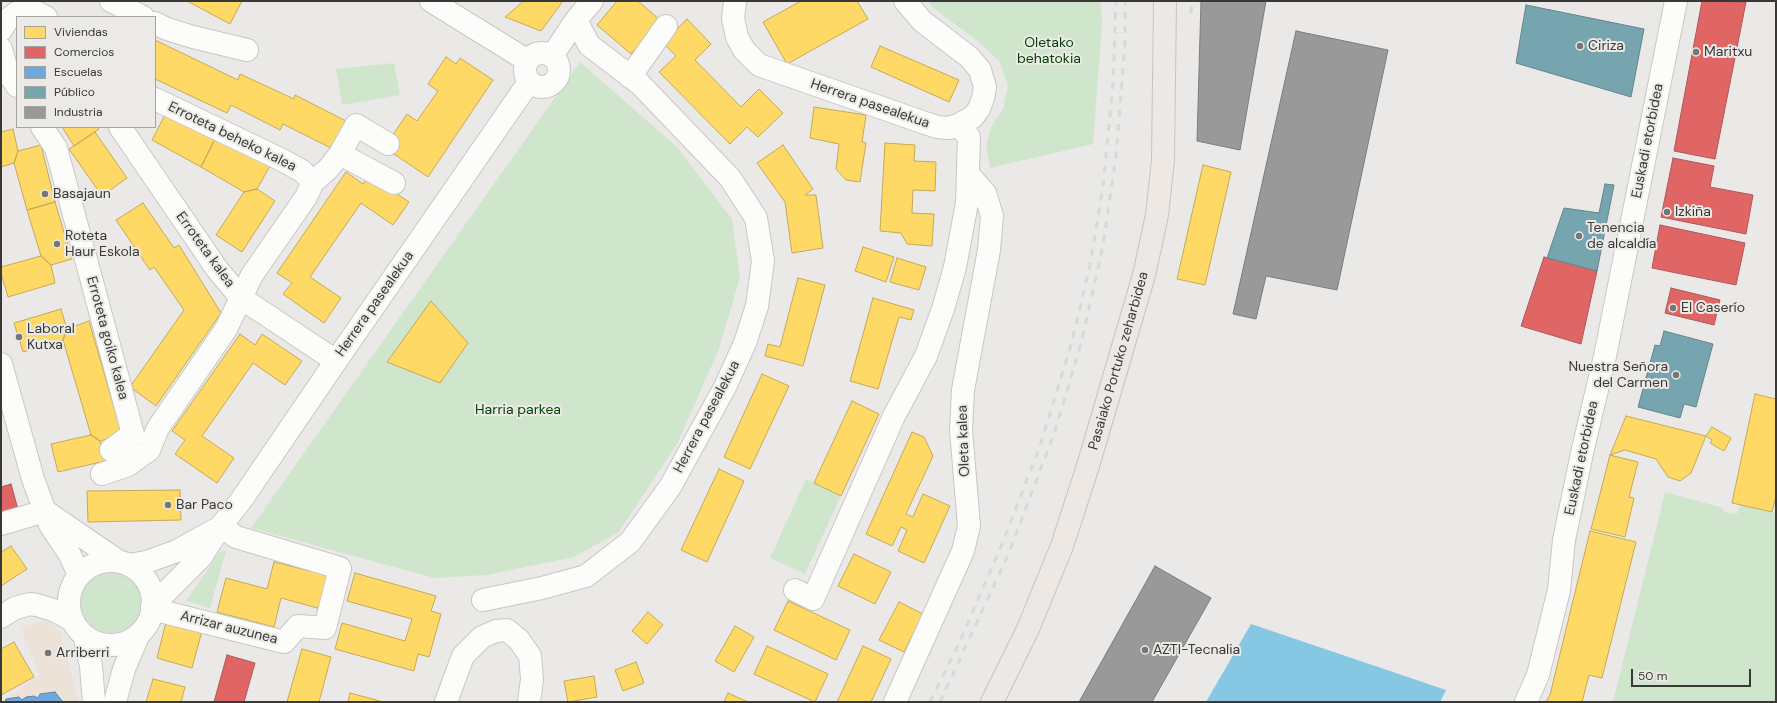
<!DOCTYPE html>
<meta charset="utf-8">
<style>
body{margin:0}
#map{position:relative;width:1777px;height:703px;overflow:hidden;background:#ebe9e7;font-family:"DM Sans",sans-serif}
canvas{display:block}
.frame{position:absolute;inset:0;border:2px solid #393837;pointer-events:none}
.legend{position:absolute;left:16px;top:16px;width:140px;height:112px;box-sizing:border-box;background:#eceae6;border:1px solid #a4a3a0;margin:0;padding:5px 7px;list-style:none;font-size:12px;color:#393837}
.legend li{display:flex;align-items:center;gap:8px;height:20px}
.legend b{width:20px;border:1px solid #a4a3a0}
.scale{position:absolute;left:1631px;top:669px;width:120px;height:18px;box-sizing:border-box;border:2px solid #393837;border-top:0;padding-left:5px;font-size:12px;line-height:14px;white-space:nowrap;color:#393837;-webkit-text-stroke:3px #eceae6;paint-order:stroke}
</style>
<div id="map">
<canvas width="1777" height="703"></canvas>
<div class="frame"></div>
<ul class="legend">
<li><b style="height:11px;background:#ffd966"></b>Viviendas</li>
<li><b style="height:11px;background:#e06666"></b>Comercios</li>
<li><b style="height:11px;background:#6fa8dc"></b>Escuelas</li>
<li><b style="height:11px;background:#76a5af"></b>Público</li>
<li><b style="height:11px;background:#999"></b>Industria</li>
</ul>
<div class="scale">50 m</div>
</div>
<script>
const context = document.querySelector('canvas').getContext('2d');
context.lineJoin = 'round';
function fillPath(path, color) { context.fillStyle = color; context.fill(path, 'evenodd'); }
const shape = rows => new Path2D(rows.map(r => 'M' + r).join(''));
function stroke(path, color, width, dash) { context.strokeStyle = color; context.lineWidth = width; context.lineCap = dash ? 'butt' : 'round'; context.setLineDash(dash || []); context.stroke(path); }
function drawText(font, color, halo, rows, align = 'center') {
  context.font = font + ' "DM Sans",sans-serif'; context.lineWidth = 4; context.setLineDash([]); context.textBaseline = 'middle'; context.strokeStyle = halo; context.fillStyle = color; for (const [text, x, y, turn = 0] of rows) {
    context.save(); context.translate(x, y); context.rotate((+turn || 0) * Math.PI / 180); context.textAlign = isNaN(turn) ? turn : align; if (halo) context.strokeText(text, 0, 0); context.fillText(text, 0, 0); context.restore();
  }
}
fillPath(shape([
 [37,622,50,622,60,632,79,702,1,702,39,675,21,628]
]), '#ede2d8');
fillPath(shape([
 [928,1,1101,1,1102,25,1093,144,990,168,986,146,991,127,1003,109,1008,85,999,61,979,42,933,8],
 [580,62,677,147,732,219,740,277,719,349,677,444,619,532,574,557,487,575,434,578,251,528],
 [394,63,400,95,342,105,336,69],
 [806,479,841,496,805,574,770,558],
 [1665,492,1724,508,1723,512,1737,514,1740,505,1776,513,1776,702,1613,702],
 [223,551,226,551,210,608,186,601,219,553],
 '80 602a31 31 0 1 1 62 0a31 31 0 1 1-62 0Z'
]), '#d0e6cc');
fillPath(shape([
 [1251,624,1390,671,1446,690,1440,702,1206,702]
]), '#86c7e4');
const homes = shape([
 [187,1,242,1,230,24,187,1],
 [524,1,563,1,541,31,505,17,524,1],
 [617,1,638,1,660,20,631,54,597,25,617,1],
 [801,1,857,1,868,19,787,64,763,22,801,1],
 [687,19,711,44,695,60,741,107,759,89,783,113,758,137,747,127,730,144,659,72,676,56,663,43,687,19],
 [155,40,238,80,240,74,294,99,295,95,346,121,331,148,283,124,280,130,231,105,227,113,155,79,155,40],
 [880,46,959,80,949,102,871,67,880,46],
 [446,57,456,64,460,58,493,80,428,177,394,154,400,146,390,139,407,114,417,121,438,91,428,84,446,57],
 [814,107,866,115,862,142,866,143,860,182,846,180,836,169,839,144,810,138,814,107],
 [167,111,216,137,201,167,152,140,167,111],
 [62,127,97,127,99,129,74,146,62,127],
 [13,129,18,151,14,163,1,167,1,132,13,129],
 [95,132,127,178,102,196,69,149,95,132],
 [216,137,270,166,257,189,244,192,201,167,216,137],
 [885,143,915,145,914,161,936,162,935,191,913,190,912,213,934,214,932,246,907,244,901,233,880,231,885,143],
 [41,145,55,202,27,210,14,163,18,151,41,145],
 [783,145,813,189,805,195,816,195,823,248,792,253,785,202,757,163,783,145],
 [1203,165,1231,172,1205,285,1177,279,1203,165],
 [346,172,363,184,369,175,409,202,393,225,361,203,310,277,341,298,324,323,283,294,292,283,277,273,346,172],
 [257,189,275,201,242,252,216,235,244,192,257,189],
 [55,202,72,259,51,265,41,256,27,210,55,202],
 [143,203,174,248,179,245,221,313,156,406,130,387,184,310,154,267,150,270,116,220,143,203],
 [863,247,894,257,886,282,855,271,863,247],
 [41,256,51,265,55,283,8,297,1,273,1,267,41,256],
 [897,258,926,267,919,290,890,282,897,258],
 [798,278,825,285,803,366,765,356,768,344,780,347,798,278],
 [873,298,914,310,911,320,899,317,878,389,850,381,873,298],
 [431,301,468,343,440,383,387,362,431,301],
 [61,309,67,329,63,340,23,352,14,323,61,309],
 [89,321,122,435,100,441,91,435,63,340,67,329,89,321],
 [240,334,255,345,262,334,302,361,285,385,253,363,202,436,234,458,217,483,175,454,185,440,172,431,240,334],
 [762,374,789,386,750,469,724,457,762,374],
 [1755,394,1776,399,1776,496,1772,512,1732,503,1755,394],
 [852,401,879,414,841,496,814,483,852,401],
 [1626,416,1706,436,1691,473,1680,481,1668,477,1656,459,1625,450,1610,455,1626,416],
 [1712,427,1731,438,1724,451,1710,443,1712,440,1706,436,1712,427],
 [912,432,924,437,933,456,906,514,913,517,923,494,950,506,924,563,898,551,907,530,901,527,892,546,866,534,912,432],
 [91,435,100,441,105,461,58,472,51,444,91,435],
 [1610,455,1638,462,1629,497,1634,498,1625,537,1591,529,1610,455],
 [719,469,744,481,707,562,681,550,719,469],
 [180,490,181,520,88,522,87,491,180,490],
 [1590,531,1636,542,1602,678,1589,675,1582,702,1546,702,1550,695,1590,531],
 [11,546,27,569,1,586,1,552,11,546],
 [854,554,891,572,875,604,838,586,854,554],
 [274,562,330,576,321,609,281,598,274,627,217,612,226,578,267,589,274,562],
 [355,573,436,596,431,611,441,614,429,657,418,654,414,671,335,649,342,623,405,641,412,619,347,601,355,573],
 [788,601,850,630,836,660,774,630,788,601],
 [899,602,923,614,904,652,879,640,899,602],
 [648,612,663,625,647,644,632,631,648,612],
 [166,622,202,631,192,668,157,658,166,622],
 [735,626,754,637,734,672,715,661,735,626],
 [14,642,34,677,1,695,1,649,14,642],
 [767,646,828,674,815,702,754,674,767,646],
 [863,646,891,659,871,702,837,702,863,646],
 [302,649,331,657,319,702,287,702,302,649],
 [636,662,644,683,623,691,615,670,636,662],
 [594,676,597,697,568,702,564,681,594,676],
 [153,679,185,687,181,702,146,702,153,679],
 [350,693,380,701,380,702,348,702,350,693],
 [728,693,748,702,724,702,728,693]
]);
fillPath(homes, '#ffd966');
stroke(homes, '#c4a958', 1);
const shops = shape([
 [1702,1,1746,2,1715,159,1674,151,1702,1],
 [1673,158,1714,166,1710,187,1753,195,1746,234,1661,217,1673,158],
 [1660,225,1745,243,1736,285,1652,268,1660,225],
 [1544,257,1597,271,1581,344,1521,326,1544,257],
 [1671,288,1720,300,1714,325,1665,313,1671,288],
 [11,484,19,513,1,518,1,487,11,484],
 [227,655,255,663,244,702,214,702,227,655]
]);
fillPath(shops, '#e06666');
stroke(shops, '#ae5858', 1);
const schools = shape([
 [55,692,63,702,5,702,6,699,19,697,22,700,26,697,34,696,38,698,40,694,55,692]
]);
fillPath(schools, '#6fa8dc');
stroke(schools, '#5f86aa', 1);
const public = shape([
 [1526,5,1644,29,1631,97,1516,63,1526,5],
 [1605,184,1614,185,1597,271,1547,258,1564,208,1599,213,1605,184],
 [1664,331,1713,344,1696,407,1684,404,1680,418,1638,407,1655,345,1660,346,1664,331]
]);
fillPath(public, '#76a5af');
stroke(public, '#64848b', 1);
const industry = shape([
 [1201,1,1266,1,1240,150,1197,141,1201,1],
 [1296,31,1388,50,1337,290,1266,276,1256,319,1233,314,1296,31],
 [1155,566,1211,598,1152,702,1079,702,1155,566]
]);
fillPath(industry, '#999');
stroke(industry, '#7c7c7c', 1);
const minor = shape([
 [111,1,143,17],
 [431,1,528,61],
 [735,1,733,19,737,37,744,50,759,65,925,123,937,127,949,128,958,125,973,117,979,109,983,98,985,87,980,70,969,57,922,21,905,1],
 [155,23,167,29,193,37,247,50],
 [1,30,8,19,18,12,32,10,46,17],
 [1,49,8,73,17,86],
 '525 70a17 17 0 1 1 34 0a17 17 0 1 1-34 0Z',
 [552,56,576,20,592,1],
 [630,77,666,26],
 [42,127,56,148,133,434,111,450],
 [120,127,217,269,241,298,336,361],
 [340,154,394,183],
 [313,182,328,169,340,154,356,125,388,144],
 [1,364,33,479,50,525,70,555,79,575],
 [102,474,128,465,149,450,158,428,226,329,252,275,306,197,313,182,302,171,282,160,155,99],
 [45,511,118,561],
 [1,524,45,511],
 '69 603a42 42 0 1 1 84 0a42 42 0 1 1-84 0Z',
 [129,565,146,562,177,551,215,530],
 [795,590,813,599,894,416,926,356,943,309,955,267,967,203,969,137,958,125],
 [483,600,542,588,586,576,630,542,670,487,725,387,745,343,757,306,763,261,756,218,730,178,640,84,589,45,576,20],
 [152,606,201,557,221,526,242,499,336,361,529,82],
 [152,609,284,642,298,626,325,628,340,568,236,537,221,526],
 [1,617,15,608,30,604,37,605,56,611,73,621],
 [84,635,91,666,94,702],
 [115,702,124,669,139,634],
 [446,702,463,656,482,637,496,631,507,630,519,640,530,656,532,679,529,702],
 [895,702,963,551,969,526,961,430,963,390,989,250,992,216,985,193,968,174],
 [1526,702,1538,675,1559,590,1564,540,1582,453,1605,356,1676,1]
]);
const major = shape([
 [992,702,1028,629,1062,546,1088,466,1144,275,1157,215,1163,160,1165,1]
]);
stroke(minor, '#c8c7c5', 24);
stroke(major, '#c5c4c3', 24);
stroke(minor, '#fcfcfb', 22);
stroke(major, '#ede8e4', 22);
stroke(shape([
 [1191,13,1192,1],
 [930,702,960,641,1002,544,1039,449,1071,345,1090,265,1103,187,1113,83,1116,1],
 [940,702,1008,555,1054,434,1081,344,1103,245,1116,156,1125,42,1125,1]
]), '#d9d9d8', 3, [7, 7]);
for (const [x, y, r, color] of [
 [1580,46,4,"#777675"],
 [1696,52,4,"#777675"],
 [45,194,4,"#777675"],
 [1667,212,4,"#777675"],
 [1579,236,4,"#777675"],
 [57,244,4,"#777675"],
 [1673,308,4,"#777675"],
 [19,337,4,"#777675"],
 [1676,375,4,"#777675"],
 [168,505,4,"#777675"],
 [1145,650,4,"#777675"],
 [48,653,4,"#777675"]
]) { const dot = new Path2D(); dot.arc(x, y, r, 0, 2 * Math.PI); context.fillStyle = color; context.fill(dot); stroke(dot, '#eceae6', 1.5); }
drawText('14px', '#034404', '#eceae6', [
 ["Oletako",1049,43],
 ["behatokia",1049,59],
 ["Harria parkea",518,410]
]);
drawText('14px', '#393837', '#eceae6', [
 ["Ciriza",1588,46],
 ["Maritxu",1704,52],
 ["Basajaun",53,194],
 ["Izkiña",1675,212],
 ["Tenencia",1587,228],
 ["de alcaldía",1587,244],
 ["Roteta",65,236],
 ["Haur Eskola",65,252],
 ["El Caserío",1681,308],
 ["Laboral",27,329],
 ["Kutxa",27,345],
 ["Nuestra Señora",1668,367,"right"],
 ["del Carmen",1668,383,"right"],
 ["Bar Paco",176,505],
 ["AZTI-Tecnalia",1153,650],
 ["Arriberri",56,653]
], 'left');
drawText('14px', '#393837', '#eceae6', [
 ["Herrera pasealekua",870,104,19],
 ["Erroteta beheko kalea",232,137,26],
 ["Euskadi etorbidea",1648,141,-79],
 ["Erroteta kalea",205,250,54],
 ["Herrera pasealekua",375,304,-55],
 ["Erroteta goiko kalea",107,338,75],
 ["Pasaiako Portuko zeharbidea",1119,361,-74],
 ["Herrera pasealekua",707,417,-62],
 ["Oleta kalea",964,441,-92],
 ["Euskadi etorbidea",1582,458,-78],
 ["Arrizar auzunea",229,628,14]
]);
</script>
